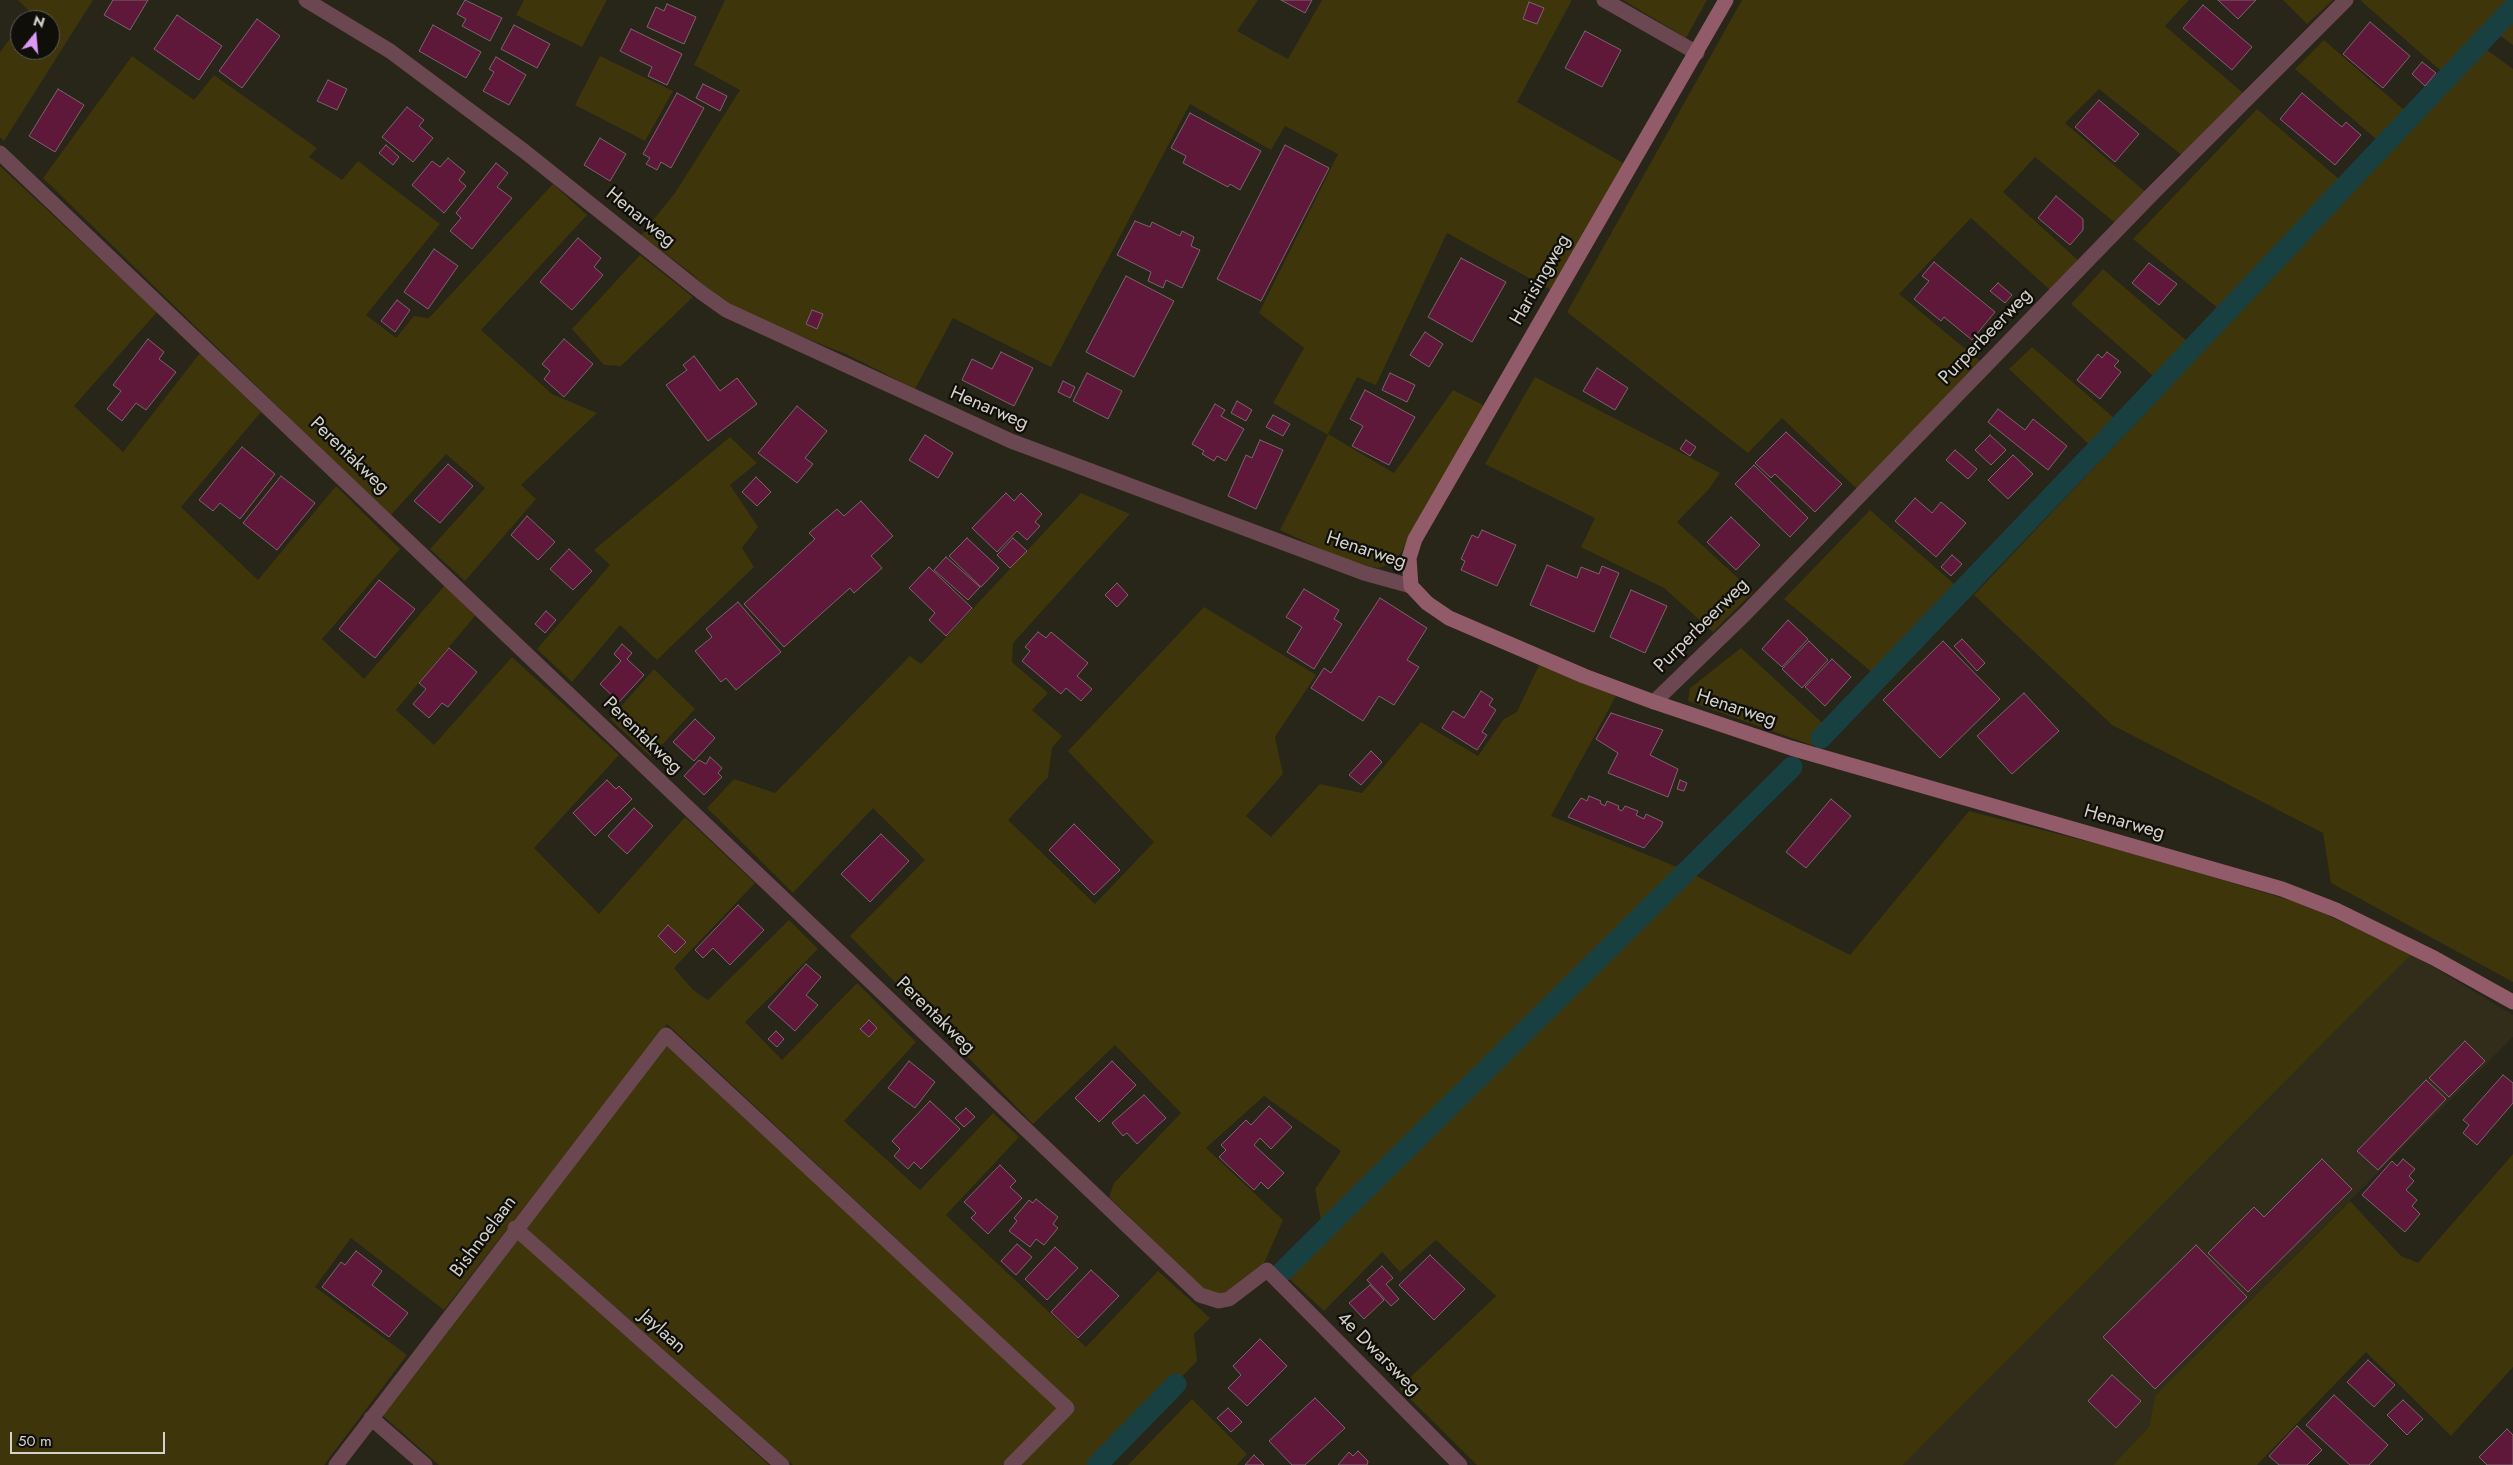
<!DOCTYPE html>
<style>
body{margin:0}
#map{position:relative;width:2513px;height:1465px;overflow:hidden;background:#282519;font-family:Jost,sans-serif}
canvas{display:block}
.north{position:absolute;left:10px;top:10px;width:50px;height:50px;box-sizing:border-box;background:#0f0e09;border:1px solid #5d5c56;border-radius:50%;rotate:17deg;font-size:14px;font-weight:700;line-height:20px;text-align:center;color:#d3d1c9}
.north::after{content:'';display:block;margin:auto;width:18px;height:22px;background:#db99f5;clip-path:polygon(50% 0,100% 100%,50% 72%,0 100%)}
.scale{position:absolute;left:10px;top:1432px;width:155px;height:22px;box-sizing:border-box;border:2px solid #d3d1c9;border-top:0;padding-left:6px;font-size:15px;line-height:18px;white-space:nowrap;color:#d3d1c9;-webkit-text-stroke:4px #0f0e09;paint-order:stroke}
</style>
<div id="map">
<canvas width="2513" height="1465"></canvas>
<div class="north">N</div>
<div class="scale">50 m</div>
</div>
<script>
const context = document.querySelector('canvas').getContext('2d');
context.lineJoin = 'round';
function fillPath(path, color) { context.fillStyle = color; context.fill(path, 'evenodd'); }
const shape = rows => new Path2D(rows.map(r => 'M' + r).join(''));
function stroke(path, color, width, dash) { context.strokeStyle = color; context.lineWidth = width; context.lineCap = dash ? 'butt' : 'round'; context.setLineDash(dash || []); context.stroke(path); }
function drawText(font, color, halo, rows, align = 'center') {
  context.font = font + ' Jost,sans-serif'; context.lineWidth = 4.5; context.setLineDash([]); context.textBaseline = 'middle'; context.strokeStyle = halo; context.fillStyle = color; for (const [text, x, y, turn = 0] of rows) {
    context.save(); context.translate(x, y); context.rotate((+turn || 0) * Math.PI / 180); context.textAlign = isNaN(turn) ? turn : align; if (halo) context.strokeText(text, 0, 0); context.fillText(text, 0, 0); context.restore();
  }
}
fillPath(shape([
 [2412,954,2513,1015,2513,1037,2155,1396,2149,1427,2113,1465,1903,1465]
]), '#322d1a');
fillPath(shape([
 [18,0,93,0,4,141,0,137,0,52,20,25,20,50,50,50,50,20,23,20,29,11],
 [524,0,607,0,582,47,516,15],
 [725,0,1258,0,1237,31,1288,59,1322,0,1572,0,1517,102,1623,163,1551,290,1447,233,1376,385,1357,377,1328,434,1394,473,1453,390,1485,406,1395,563,1378,568,1351,563,1280,530,1328,435,1273,403,1304,348,1259,313,1338,154,1285,126,1271,150,1190,104,1051,367,953,318,915,389,846,354,728,308,691,273,641,235,675,193,740,90,694,65],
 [1623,0,1707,0,1686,38],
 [1742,0,2189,0,2165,26,2243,93,2183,156,2099,89,2065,123,2149,195,2119,226,2035,157,2003,192,2079,261,2051,291,1971,218,1899,294,1980,361,1858,490,1782,418,1748,453,1567,312],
 [2283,0,2333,0,2307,24],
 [2360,0,2513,0,2513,8,2448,77],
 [2513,20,2513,45,2499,35],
 [2324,40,2411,116,2383,145,2295,69],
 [2487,50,2513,69,2513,982,2331,883,2323,833,2112,725,1974,595],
 [132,56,194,100,214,75,317,148,309,157,342,180,358,161,440,224,366,315,396,338,414,316,429,318,553,184,587,215,481,330,552,394,597,413,521,485,536,499,465,581,430,549,485,488,446,454,391,515,352,479,43,178],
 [600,56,673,91,645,141,575,105],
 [2257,109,2346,185,2225,314,2133,239],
 [0,166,157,312,74,406,123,452,200,353,261,412,181,507,258,580,336,486,400,549,322,639,364,679,445,585,475,616,396,710,434,745,512,657,619,755,534,848,599,914,685,817,755,883,674,968,693,990,708,1000,789,920,818,949,745,1022,782,1060,857,983,916,1042,844,1121,920,1190,993,1113,1019,1137,946,1215,1086,1347,1158,1271,1210,1318,1194,1334,1197,1361,1097,1465,1018,1465,1075,1406,667,1024,444,1310,351,1238,315,1287,407,1355,324,1465,0,1465],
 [640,255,693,297,621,366,604,365,572,329],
 [2103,269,2194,347,2160,382,2071,304],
 [2032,347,2121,424,2096,451,2009,369],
 [1535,377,1720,473,1709,489,1677,522,1753,592,1713,632,1664,588,1581,547,1595,518,1485,464],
 [730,437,757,463,730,485,758,527,742,548,754,567,657,660,620,625,572,682,537,649,610,565,594,550],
 [1081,493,1130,514,1013,643,1012,662,1048,693,1032,710,1062,736,1052,748,1048,777,1008,820,1095,904,1154,842,1068,751,1204,607,1316,675,1275,737,1283,774,1246,816,1271,837,1320,784,1362,793,1421,722,1478,756,1504,719,1517,712,1539,665,1616,696,1551,816,1687,871,1850,955,1969,811,2117,849,2303,904,2412,954,1903,1465,1477,1465,1399,1388,1496,1296,1436,1240,1400,1272,1382,1252,1324,1311,1282,1272,1323,1231,1315,1189,1341,1151,1264,1096,1206,1148,1283,1220,1262,1268,1221,1296,1208,1294,1109,1197,1114,1183,1181,1113,1115,1045,1033,1124,850,936,925,860,873,808,793,893,707,808,734,779,775,793,910,656,921,664],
 [1870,510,1962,591,1879,678,1784,599],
 [1741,648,1830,730,1814,746,1688,701,1690,688],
 [654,669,695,709,651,757,610,719],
 [666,1044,1059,1408,1002,1465,793,1465,524,1226],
 [2513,1154,2513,1367,2451,1436,2366,1352,2257,1465,2113,1465,2149,1427,2155,1396,2350,1201,2401,1256,2418,1263],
 [516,1237,769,1465,439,1465,382,1415],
 [1192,1399,1247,1454,1237,1465,1128,1465]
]), '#3e350b');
stroke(shape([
 [1821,738,2121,424,2513,8],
 [1282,1272,1792,767],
 [1097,1465,1176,1384]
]), '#194040', 21);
const building = shape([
 [113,0,148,0,130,30,104,15,113,0],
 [465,0,502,18,490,41,462,26,466,19,457,14,465,0],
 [1281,0,1312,0,1305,13,1281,0],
 [2218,0,2256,0,2238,19,2218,0],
 [1529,2,1544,8,1537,24,1523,19,1529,2],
 [667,4,696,17,684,44,647,27,656,7,664,11,667,4],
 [2203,5,2252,47,2232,70,2183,28,2203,5],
 [177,15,222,46,199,80,154,49,177,15],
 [257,19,280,36,242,88,219,71,257,19],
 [2370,22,2410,56,2383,88,2343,54,2370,22],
 [433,25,481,52,466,78,419,51,433,25],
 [514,25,550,44,537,68,501,49,514,25],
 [631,29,682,54,667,85,648,76,652,67,620,51,631,29],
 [1585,31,1621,50,1602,87,1565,68,1585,31],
 [496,57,526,75,509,105,483,91,494,72,489,69,496,57],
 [2422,62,2436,73,2425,86,2412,74,2422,62],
 [328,80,347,89,337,110,317,101,328,80],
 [703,84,727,96,720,111,696,98,703,84],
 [58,89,84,105,55,152,29,136,58,89],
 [677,93,704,108,671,168,661,162,657,170,646,164,650,158,643,154,677,93],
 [2302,93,2342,127,2346,122,2361,135,2335,165,2280,119,2302,93],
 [2099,100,2139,134,2115,162,2075,127,2099,100],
 [407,107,424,120,419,126,433,138,413,162,382,137,407,107],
 [1190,113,1261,151,1240,190,1230,184,1228,187,1183,163,1186,156,1171,148,1190,113],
 [600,138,626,154,610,181,584,165,600,138],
 [386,145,399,157,393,165,379,153,386,145],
 [1285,145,1329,168,1261,301,1217,279,1285,145],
 [448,158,465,172,459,180,466,186,444,213,412,185,432,161,440,167,448,158],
 [496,163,508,173,497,187,512,198,472,249,450,231,461,218,456,213,496,163],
 [2056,196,2083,219,2083,230,2070,245,2038,218,2056,196],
 [1135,221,1150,227,1152,222,1180,236,1182,231,1194,237,1191,246,1200,250,1182,288,1166,280,1163,288,1148,281,1151,272,1117,255,1135,221],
 [578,238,601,258,594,267,603,275,572,310,540,282,578,238],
 [434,249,458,266,428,309,404,292,434,249],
 [1461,258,1506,282,1472,342,1428,317,1461,258],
 [1934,262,1995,312,1972,340,1944,317,1941,321,1914,299,1929,281,1922,276,1934,262],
 [2149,263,2177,284,2159,305,2132,283,2149,263],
 [1126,276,1174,301,1134,377,1086,352,1126,276],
 [1998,283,2012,295,2005,303,1990,291,1998,283],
 [397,300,410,310,395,332,381,321,397,300],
 [812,310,823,314,817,329,806,324,812,310],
 [1425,332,1443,344,1429,367,1410,355,1425,332],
 [148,339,164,352,159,359,176,372,146,410,136,403,122,421,107,409,121,391,113,385,148,339],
 [564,339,593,364,564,397,544,379,550,371,542,364,564,339],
 [1001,352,1033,368,1014,406,962,380,972,359,992,369,1001,352],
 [2107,352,2119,361,2114,366,2121,372,2100,399,2077,380,2098,354,2102,358,2107,352],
 [694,356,720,391,737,378,757,404,708,441,666,385,687,370,683,365,694,356],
 [1597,368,1628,388,1615,410,1583,391,1597,368],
 [1087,373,1122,391,1108,419,1073,401,1087,373],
 [1390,373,1415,385,1407,402,1382,390,1390,373],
 [1063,381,1075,387,1070,398,1058,392,1063,381],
 [1365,390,1415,417,1389,465,1352,446,1363,426,1350,419,1365,390],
 [1237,401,1252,410,1246,421,1231,413,1237,401],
 [1215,404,1225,410,1221,416,1244,429,1226,461,1217,456,1214,461,1202,454,1204,451,1192,444,1215,404],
 [797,406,827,431,805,458,813,464,797,483,758,453,797,406],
 [1998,409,2025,430,2033,419,2067,446,2048,470,1988,422,1998,409],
 [1273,415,1290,424,1283,436,1266,427,1273,415],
 [1786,432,1842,484,1815,512,1775,474,1771,478,1755,463,1786,432],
 [925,435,953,453,938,478,909,460,925,435],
 [1990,435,2006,450,1991,465,1975,450,1990,435],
 [1260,440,1283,450,1256,509,1228,496,1246,455,1252,458,1260,440],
 [1686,440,1696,447,1690,456,1680,449,1686,440],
 [242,447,275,474,240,519,220,503,213,511,199,500,242,447],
 [1955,450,1977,469,1968,479,1946,460,1955,450],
 [2013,455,2033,474,2008,499,1988,480,2013,455],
 [448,464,473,486,440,523,414,501,448,464],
 [1754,465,1808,518,1790,537,1735,484,1754,465],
 [281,476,315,503,277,550,243,523,281,476],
 [756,477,771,492,757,506,742,492,756,477],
 [1006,493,1014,501,1021,493,1042,514,1035,522,1040,526,1027,540,1017,531,997,552,972,528,1006,493],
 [1915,498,1932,513,1941,502,1966,523,1936,557,1895,521,1915,498],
 [861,501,893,536,871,556,882,568,854,593,850,588,784,647,744,604,815,539,809,533,837,509,844,516,861,501],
 [527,516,555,542,538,560,511,535,527,516],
 [1731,517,1760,545,1736,570,1707,542,1731,517],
 [1482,530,1516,545,1497,586,1461,570,1465,561,1461,559,1472,535,1478,538,1482,530],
 [967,538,999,568,981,587,949,556,967,538],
 [1013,538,1027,551,1010,568,997,555,1013,538],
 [569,549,592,571,573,590,550,569,569,549],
 [1952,555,1962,564,1951,576,1941,567,1952,555],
 [946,557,980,587,968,600,934,570,946,557],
 [1547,565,1577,578,1581,567,1599,574,1602,566,1619,573,1594,632,1530,605,1547,565],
 [929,567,972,608,946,636,929,620,935,613,909,588,929,567],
 [379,580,415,609,375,658,339,629,379,580],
 [1117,583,1128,595,1117,607,1105,595,1117,583],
 [1304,589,1339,610,1334,619,1342,624,1314,669,1287,652,1302,627,1286,617,1304,589],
 [1631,590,1667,606,1645,653,1610,637,1631,590],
 [1380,598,1427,628,1407,660,1419,667,1394,705,1379,696,1363,721,1311,688,1324,668,1331,673,1380,598],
 [738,602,781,652,736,690,726,678,721,682,695,651,712,637,706,629,738,602],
 [546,611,556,620,545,633,535,624,546,611],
 [1788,620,1808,639,1782,667,1762,649,1788,620],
 [1038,632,1046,638,1051,632,1088,663,1077,676,1092,689,1081,701,1066,688,1061,694,1022,661,1030,651,1025,647,1038,632],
 [1962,639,1985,663,1977,671,1954,646,1962,639],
 [1809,641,1828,660,1802,688,1782,669,1809,641],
 [1943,641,2000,699,1940,758,1883,700,1943,641],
 [622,644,632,653,627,659,644,675,619,702,600,684,621,661,614,654,622,644],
 [449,648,477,672,448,707,442,703,429,718,413,704,426,689,419,683,449,648],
 [1832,659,1851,677,1825,706,1805,687,1832,659],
 [1481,691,1493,699,1489,705,1496,710,1482,732,1487,735,1477,750,1442,728,1453,711,1464,718,1481,691],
 [2024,693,2059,731,2012,774,1977,736,2024,693],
 [1611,713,1663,730,1650,755,1678,769,1668,797,1608,773,1618,753,1596,739,1611,713],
 [695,719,715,738,694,761,673,742,695,719],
 [1371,751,1382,762,1361,785,1349,775,1371,751],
 [710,757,722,768,718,773,722,777,704,795,684,776,699,760,706,764,710,757],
 [607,780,616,789,619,786,632,799,595,836,573,813,607,780],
 [1680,780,1687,783,1684,791,1677,789,1680,780],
 [1589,796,1601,801,1600,803,1605,806,1607,801,1619,806,1618,809,1622,811,1625,806,1638,811,1636,815,1644,819,1646,814,1663,822,1661,827,1644,848,1568,817,1581,798,1587,801,1589,796],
 [1831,799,1851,816,1806,868,1786,852,1831,799],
 [634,808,653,826,627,854,608,836,634,808],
 [1074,824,1120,870,1094,895,1049,850,1074,824],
 [881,834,909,861,870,902,841,874,881,834],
 [738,905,764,930,730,965,713,948,703,958,695,950,738,905],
 [668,925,686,942,675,953,658,936,668,925],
 [806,964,821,977,806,995,818,1005,795,1031,768,1007,806,964],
 [869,1020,877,1028,869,1037,860,1029,869,1020],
 [776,1031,784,1039,777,1047,768,1039,776,1031],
 [2465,1041,2485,1061,2449,1097,2429,1078,2465,1041],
 [909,1061,935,1082,915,1108,888,1088,909,1061],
 [1112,1061,1136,1085,1099,1122,1075,1098,1112,1061],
 [2503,1075,2513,1083,2513,1103,2477,1145,2463,1133,2469,1125,2463,1120,2503,1075],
 [2426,1080,2446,1099,2378,1170,2357,1151,2426,1080],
 [1144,1095,1166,1118,1137,1144,1127,1133,1123,1136,1112,1123,1144,1095],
 [930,1101,960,1129,921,1169,914,1162,908,1169,894,1156,900,1149,892,1141,930,1101],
 [1269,1106,1292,1127,1271,1149,1260,1138,1254,1145,1284,1173,1268,1189,1261,1182,1254,1190,1219,1157,1226,1150,1221,1145,1246,1120,1251,1125,1269,1106],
 [966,1108,975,1117,964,1127,955,1118,966,1108],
 [2322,1159,2352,1189,2248,1292,2208,1253,2254,1207,2264,1217,2322,1159],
 [2403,1159,2415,1169,2409,1176,2414,1181,2406,1190,2417,1200,2412,1206,2420,1214,2405,1232,2362,1195,2392,1161,2397,1166,2403,1159],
 [1000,1165,1016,1181,1010,1187,1022,1198,988,1234,971,1218,976,1213,964,1202,1000,1165],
 [1036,1199,1058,1217,1053,1224,1058,1228,1044,1245,1036,1239,1030,1247,1009,1231,1017,1221,1014,1218,1029,1200,1033,1203,1036,1199],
 [1017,1244,1032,1257,1016,1275,1001,1261,1017,1244],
 [2196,1245,2247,1297,2155,1389,2103,1337,2196,1245],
 [1055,1247,1078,1268,1047,1300,1025,1279,1055,1247],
 [356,1251,382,1271,372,1285,408,1313,389,1337,322,1287,341,1262,345,1265,356,1251],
 [1430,1255,1465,1289,1434,1320,1399,1285,1430,1255],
 [1382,1266,1393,1278,1386,1284,1399,1299,1391,1306,1367,1280,1382,1266],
 [1091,1270,1119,1296,1078,1338,1051,1312,1091,1270],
 [1370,1285,1384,1300,1364,1319,1349,1303,1370,1285],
 [1260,1339,1287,1366,1247,1406,1228,1388,1241,1375,1233,1366,1260,1339],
 [2368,1360,2395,1385,2374,1407,2347,1382,2368,1360],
 [2112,1375,2141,1401,2116,1428,2088,1401,2112,1375],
 [2334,1395,2388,1445,2369,1465,2350,1465,2306,1425,2334,1395],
 [1315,1398,1345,1428,1305,1465,1292,1465,1269,1441,1315,1398],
 [2403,1400,2423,1419,2407,1435,2387,1415,2403,1400],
 [1228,1408,1242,1422,1231,1432,1217,1418,1228,1408],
 [2297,1426,2322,1450,2307,1465,2279,1465,2269,1456,2297,1426],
 [2507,1429,2513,1435,2513,1465,2487,1465,2479,1457,2507,1429],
 [1358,1451,1368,1461,1367,1465,1338,1465,1349,1452,1353,1456,1358,1451],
 [1254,1455,1264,1465,1245,1465,1254,1455]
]);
fillPath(building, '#60183a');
stroke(building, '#77666c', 1);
stroke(shape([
 [306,0,390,51,524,151,702,293,726,310,1011,441,1364,573,1411,586],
 [1604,0,1697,53],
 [0,153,1200,1295,1219,1301,1229,1299,1267,1270,1460,1465],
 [1654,702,1744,615,2154,192,2346,0],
 [515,1228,782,1465],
 [371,1418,425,1465],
 [336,1465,666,1035,1067,1408,1011,1465]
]), '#6b4851', 15);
stroke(shape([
 [1726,0,1415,539,1409,558,1411,586,1427,603,1449,618,1584,676,1654,702,1791,748,2282,889,2336,910,2434,958,2513,1002]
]), '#925b69', 15);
drawText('19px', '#d3d1c9', '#0f0e09', [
 ["Henarweg",640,218,39],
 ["Harisingweg",1541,280,-60],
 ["Purperbeerweg",1986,337,-46],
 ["Henarweg",989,409,23],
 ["Perentakweg",349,456,44],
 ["Henarweg",1366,551,18],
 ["Purperbeerweg",1702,626,-45],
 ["Henarweg",1736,709,18],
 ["Perentakweg",642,736,44],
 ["Henarweg",2124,823,16],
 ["Perentakweg",935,1016,44],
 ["Bishnoelaan",484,1237,-53],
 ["Jaylaan",662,1332,42],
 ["4e Dwarsweg",1378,1354,45]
]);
</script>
